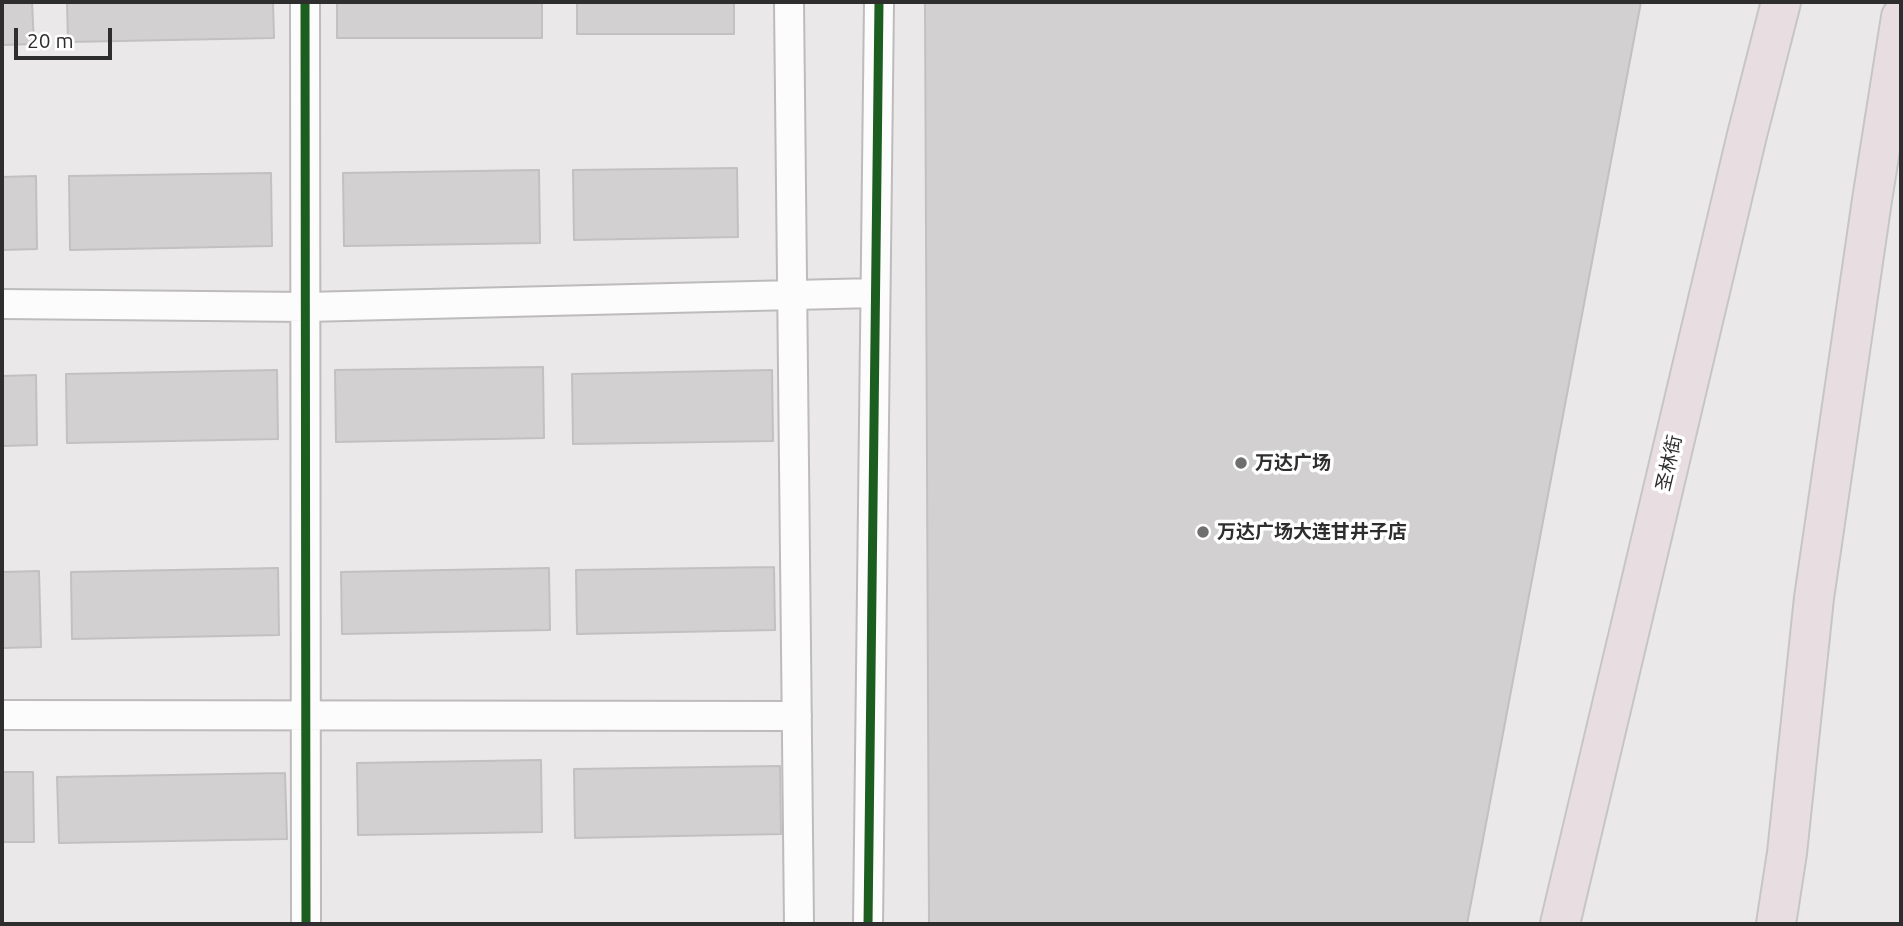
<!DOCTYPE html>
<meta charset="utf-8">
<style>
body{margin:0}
#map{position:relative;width:1903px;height:926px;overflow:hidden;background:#eae8e9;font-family:Ubuntu,sans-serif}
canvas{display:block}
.frame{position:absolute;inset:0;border:4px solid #2f2e2e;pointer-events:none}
.scale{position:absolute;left:14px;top:28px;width:98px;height:32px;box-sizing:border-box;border:4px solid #2f2e2e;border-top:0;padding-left:9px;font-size:21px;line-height:24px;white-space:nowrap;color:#2f2e2e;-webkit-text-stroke:5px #fff;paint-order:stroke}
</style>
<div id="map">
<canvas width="1903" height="926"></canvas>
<div class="frame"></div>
<div class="scale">20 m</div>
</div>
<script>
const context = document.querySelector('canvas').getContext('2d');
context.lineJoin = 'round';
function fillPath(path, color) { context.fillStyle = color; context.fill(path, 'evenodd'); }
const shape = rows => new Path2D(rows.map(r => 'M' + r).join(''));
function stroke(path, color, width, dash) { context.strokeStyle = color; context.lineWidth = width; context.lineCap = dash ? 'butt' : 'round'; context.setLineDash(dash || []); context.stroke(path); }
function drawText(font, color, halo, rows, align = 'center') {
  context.font = font + ' Ubuntu,"Noto Sans SC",sans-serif'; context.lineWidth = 7; context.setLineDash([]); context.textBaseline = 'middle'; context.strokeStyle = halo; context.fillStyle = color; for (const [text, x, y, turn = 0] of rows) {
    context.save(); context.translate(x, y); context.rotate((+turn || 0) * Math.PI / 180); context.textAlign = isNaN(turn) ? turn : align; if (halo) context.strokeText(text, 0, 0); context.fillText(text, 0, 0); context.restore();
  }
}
const building = shape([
 [2,2,32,2,34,44,2,45,2,2],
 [67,2,273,2,274,38,68,42,67,2],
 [337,2,542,2,542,38,337,38,337,2],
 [577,2,734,2,734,34,577,34,577,2],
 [925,2,1641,2,1467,924,929,924,925,2],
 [737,168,738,237,574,240,573,170,737,168],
 [539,170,540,243,344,246,343,173,539,170],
 [271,173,272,246,70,250,69,176,271,173],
 [36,176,37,249,2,250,2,177,36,176],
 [543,367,544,438,336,442,335,370,543,367],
 [277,370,278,439,67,443,66,374,277,370],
 [772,370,773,441,573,444,572,374,772,370],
 [36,375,37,445,2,446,2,376,36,375],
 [774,567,775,630,577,634,576,570,774,567],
 [278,568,279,635,72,639,71,572,278,568],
 [549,568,550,630,342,634,341,572,549,568],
 [39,571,41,647,2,648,2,572,39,571],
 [541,760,542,832,358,835,357,763,541,760],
 [780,766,781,834,575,838,574,769,780,766],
 [2,772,33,772,34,842,2,842,2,772],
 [285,773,287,839,59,843,57,777,285,773]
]);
fillPath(building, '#d2d0d1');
stroke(building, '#c2c0c1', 2);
const minor = shape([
 [305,2,306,924],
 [789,2,799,924],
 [2,304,306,307,875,293],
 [2,715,797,716],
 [868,924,879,2]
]);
const trunk = shape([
 [1560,924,1747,135,1781,2],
 [1776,924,1787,853,1814,598,1872,200,1901,17]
]);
stroke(minor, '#bdbbbc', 32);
stroke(trunk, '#c6c5c5', 42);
stroke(minor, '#fcfcfc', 28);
stroke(trunk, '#e8dee2', 38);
stroke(shape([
 [305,2,306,924],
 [868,924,879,2]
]), '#1b5e20', 9);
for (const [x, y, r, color] of [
 [1241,463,7,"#706f6f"],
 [1203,532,7,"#706f6f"]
]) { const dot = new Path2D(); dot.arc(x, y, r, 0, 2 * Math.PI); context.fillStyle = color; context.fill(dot); stroke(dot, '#fff', 2.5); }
drawText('bold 19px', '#2f2e2e', '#fff', [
 ["万达广场",1255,463],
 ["万达广场大连甘井子店",1217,532]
], 'left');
drawText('19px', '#2f2e2e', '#fff', [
 ["圣林街",1669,463,-77]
]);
</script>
